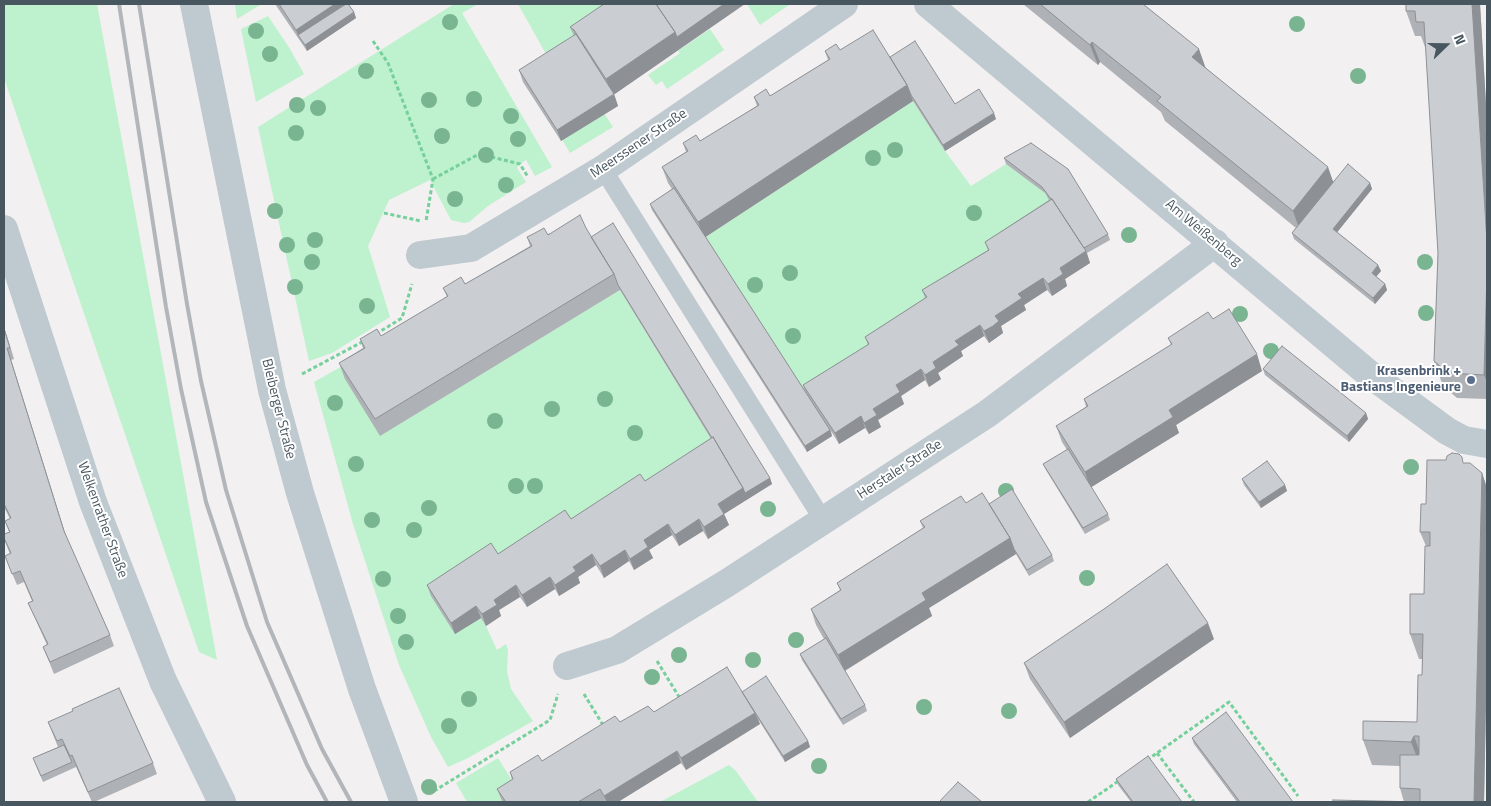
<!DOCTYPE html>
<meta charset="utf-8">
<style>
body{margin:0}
#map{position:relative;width:1491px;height:806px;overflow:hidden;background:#f3f0f1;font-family:"Titillium Web",sans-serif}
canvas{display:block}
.frame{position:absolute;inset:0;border:5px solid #48565f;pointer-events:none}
.north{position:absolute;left:1421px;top:20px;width:50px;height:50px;-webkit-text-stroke:4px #fff;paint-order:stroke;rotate:68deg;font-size:14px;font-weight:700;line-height:20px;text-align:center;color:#48565f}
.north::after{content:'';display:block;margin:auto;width:18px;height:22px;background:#48565f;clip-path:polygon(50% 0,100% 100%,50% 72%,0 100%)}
</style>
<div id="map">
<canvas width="1491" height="806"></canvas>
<div class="frame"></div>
<div class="north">N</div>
</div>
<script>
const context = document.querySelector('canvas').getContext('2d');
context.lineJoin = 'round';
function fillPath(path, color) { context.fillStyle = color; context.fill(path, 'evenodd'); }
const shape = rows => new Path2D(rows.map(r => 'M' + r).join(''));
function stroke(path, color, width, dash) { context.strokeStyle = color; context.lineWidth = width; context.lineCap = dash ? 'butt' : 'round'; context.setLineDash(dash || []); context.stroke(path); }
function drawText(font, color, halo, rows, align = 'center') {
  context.font = font + ' "Titillium Web",sans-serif'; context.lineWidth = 4; context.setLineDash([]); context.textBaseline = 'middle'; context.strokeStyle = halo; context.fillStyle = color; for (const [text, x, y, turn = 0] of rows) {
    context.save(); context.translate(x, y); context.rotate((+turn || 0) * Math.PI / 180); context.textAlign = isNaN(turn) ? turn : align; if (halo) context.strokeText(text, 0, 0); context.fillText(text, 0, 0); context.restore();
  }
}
fillPath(shape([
 [4,4,97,4,217,660,199,652,4,78],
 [235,4,259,4,260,5,237,19],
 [454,4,478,4,462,13,552,167,535,176,526,160,520,164,517,168,526,182,488,206,469,222,464,223,451,220,430,180,389,200,368,246,390,317,332,353,309,361,258,127],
 [518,4,621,4,546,54],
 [747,4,788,4,789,5,760,25],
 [268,16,290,49,304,74,256,102,241,29],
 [710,29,724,50,667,89,662,81,656,85,648,75,680,53,678,51],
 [913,101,945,151,971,186,1006,164,1045,193,1056,210,807,397,704,238],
 [602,110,613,127,570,153,560,136],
 [620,290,717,449,481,618,486,626,497,650,506,644,508,650,507,671,511,689,533,721,468,758,448,767,431,737,399,665,353,524,314,382,360,356,345,379,381,435],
 [498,758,518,790,502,801,503,802,467,802,456,783],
 [729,765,736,771,758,802,660,802]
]), '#bef1cd');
stroke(shape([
 [373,41,388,63,433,179,426,221],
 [433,179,479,154,520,164,528,177],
 [384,213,421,221],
 [376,334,402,318,412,284],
 [302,374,364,341],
 [657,661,681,700],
 [584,694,603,725],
 [1157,753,1194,802],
 [1147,760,1229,702,1298,796],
 [434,791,550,720,558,694],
 [1088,802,1120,780]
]), '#75d09b', 3, [4, 2.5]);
stroke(shape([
 [603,169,823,520]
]), '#bec9d0', 18);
stroke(shape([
 [194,4,272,390,300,493,362,689,404,802],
 [928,4,1368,373,1447,431,1464,440,1487,444],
 [4,229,93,502,163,681,222,802],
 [420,255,471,248,603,169,844,4],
 [567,666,617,650,727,583,987,414,1215,243]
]), '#bec9d0', 28);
stroke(shape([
 [119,4,166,307,181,389,206,502,247,626,307,765,327,802],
 [139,4,187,304,201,381,226,490,267,622,322,749,351,802]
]), '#b2b6bb', 4);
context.fillStyle = '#79b590';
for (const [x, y] of [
 [450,22],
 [1297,24],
 [256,31],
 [270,54],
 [366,71],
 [1358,76],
 [474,99],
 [429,100],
 [297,105],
 [318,108],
 [511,116],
 [296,133],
 [442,136],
 [518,139],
 [895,150],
 [486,155],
 [873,158],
 [506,185],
 [455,199],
 [275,211],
 [974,213],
 [1129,235],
 [315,240],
 [287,245],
 [312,262],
 [1425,262],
 [790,273],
 [755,285],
 [295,287],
 [367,306],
 [1426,313],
 [1240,314],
 [793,336],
 [1271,351],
 [605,399],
 [335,403],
 [552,409],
 [495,421],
 [635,433],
 [356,464],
 [1411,467],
 [516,486],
 [535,486],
 [1006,491],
 [429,508],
 [768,509],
 [372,520],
 [414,530],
 [1087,578],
 [383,579],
 [398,616],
 [796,640],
 [406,642],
 [679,655],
 [753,660],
 [652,677],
 [469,699],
 [924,707],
 [1009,711],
 [449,726],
 [819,766],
 [429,787]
]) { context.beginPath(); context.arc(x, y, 8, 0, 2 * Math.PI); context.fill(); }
fillPath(shape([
 [275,4,348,4,354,12,356,18,307,51],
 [1023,4,1143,4,1205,67,1334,182,1370,183,1372,189,1337,232,1378,265,1381,271,1376,277,1385,284,1387,290,1375,304,1294,239,1292,233,1296,228,1165,121,1161,112,1100,62,1098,65],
 [1406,4,1480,4,1487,121,1487,399,1457,398,1443,386,1434,361,1438,253,1426,47,1425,47,1421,36,1415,36,1406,11],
 [570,27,681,48,614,94,618,106,561,141,523,82,519,70,574,36],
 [840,50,890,57,955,104,996,119,945,151,913,101,705,237,805,392,803,385,868,345,865,337,925,298,922,290,988,250,985,242,1049,200,1045,193,1006,164,1004,158,1108,234,1110,240,1087,253,1090,263,1065,279,1067,286,1052,296,1047,290,1024,305,1026,310,1001,326,1003,333,989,343,984,336,961,351,963,356,938,373,941,379,929,387,925,380,901,396,904,404,878,420,881,427,869,434,865,428,839,444,831,431,832,436,807,452,652,210,650,204,672,189,668,183,662,167,686,152,683,143,700,141,757,106,754,97,770,96,828,60,825,51],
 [586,228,591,237,770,478,772,484,724,514,729,525,708,539,703,531,679,546,672,535,649,550,653,558,634,570,629,561,604,578,596,565,578,577,580,583,559,596,555,589,527,607,520,597,499,610,501,616,486,626,481,618,455,634,431,596,427,585,498,554,571,519,645,481,711,439,620,290,380,436,345,379,339,363,363,348,360,339,381,336,447,297,443,288,465,284,530,246,527,237],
 [1213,319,1262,371,1176,425,1179,433,1091,487,1108,514,1110,520,1085,534,1046,470,1043,464,1067,450,1062,442,1056,426,1086,407,1084,399,1171,345,1168,338],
 [4,327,14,359,11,360,66,536,110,635,114,646,54,674,43,647,47,645,33,614,28,603,32,601,24,582,17,585,5,556,10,554,4,539,4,538,9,532,5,521,10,519,4,507],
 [1263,369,1366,413,1368,419,1349,442,1265,375],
 [1464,463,1482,473,1487,488,1487,656,1484,802,1404,802,1400,788,1400,766,1372,765,1363,740,1417,722,1422,675,1422,659,1419,659,1410,634,1424,594,1426,546,1420,532,1426,504],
 [1242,479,1285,485,1287,491,1261,508,1244,485],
 [966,503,989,504,1052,555,1054,561,1029,576,1016,554,929,608,932,616,845,671,865,705,867,711,843,725,802,660,800,654,824,639,816,625,811,609,840,590,837,583,923,528,920,521],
 [1214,639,1070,738,1030,679,1024,663],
 [742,692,808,741,810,747,785,762,758,719,760,724,686,770,681,763,618,802,605,802,604,801,601,802,503,802,502,801,497,789,512,780,510,772,542,761,620,722,654,712],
 [48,722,153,763,157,774,94,802,92,802,76,767,43,782,33,758,58,747],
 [1192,738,1293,802,1237,802,1194,744],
 [1116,779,1182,802,1131,802,1118,785]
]), '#aeb1b5');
fillPath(shape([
 [335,4,348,4,298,35,300,41,296,30],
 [724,4,745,4,612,96,606,79,675,32],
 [1472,4,1480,4,1487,121,1487,242],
 [354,12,356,18,307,51,305,45],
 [1092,42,1100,62,1098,65,1090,45],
 [1199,49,1206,69,1192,57],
 [907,85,913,101,704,238,698,222],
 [614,94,618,106,561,141,557,130],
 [994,113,996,119,945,151,943,145],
 [1328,167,1335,187,1300,231,1293,211],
 [1370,183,1372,189,1335,235,1333,229],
 [1086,251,1090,263,1065,279,1067,286,1052,296,1048,284,1060,268],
 [1378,265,1381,271,1374,279,1372,273],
 [1487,273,1487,382,1484,375],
 [1043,278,1047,290,1024,305,1026,310,1001,326,1003,333,989,343,984,331,995,316,1018,294],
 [1385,284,1387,290,1375,304,1373,298],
 [980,325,984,336,961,351,963,356,938,373,941,379,929,387,925,375,933,362,955,341],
 [4,327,14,359,4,329],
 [7,348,11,360,68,543,64,531],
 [1257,354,1262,371,1176,425,1179,433,1090,488,1085,472,1169,410],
 [921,369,925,380,901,396,904,404,878,420,881,427,869,434,864,423,873,409,896,385],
 [1366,413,1368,419,1349,442,1347,436],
 [861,416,865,428,839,444,835,433],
 [830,430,832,436,807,452,805,446],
 [1482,473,1487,488,1487,656,1484,802,1474,802],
 [770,478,772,484,724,514,729,525,708,539,704,527,718,504,743,488],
 [1285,485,1287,491,1261,508,1259,502],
 [699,519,703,531,679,546,675,535],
 [668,524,672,535,649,550,653,558,634,570,630,559,644,540],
 [1010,538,1016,554,929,608,932,616,844,671,838,655,922,593],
 [625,550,629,561,604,578,600,566],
 [592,554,596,565,578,577,580,583,559,596,555,585,573,567],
 [550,577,555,589,527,607,522,595],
 [516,585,520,597,499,610,501,616,486,626,482,614,494,600],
 [476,606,481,618,455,634,451,623],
 [1208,623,1214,639,1070,738,1064,722],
 [755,713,760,724,686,770,681,758],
 [1414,736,1423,761,1421,767,1411,742],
 [808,741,810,747,785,762,783,756],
 [677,751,681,763,618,802,607,802,604,796]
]), '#8d9094');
const building = shape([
 [279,4,335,4,296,30,279,4],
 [346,4,348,4,354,12,305,45,298,35,346,4],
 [604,4,656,4,675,32,606,79,574,30,570,27,604,4],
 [656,4,724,4,677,37,675,32,656,4],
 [1040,4,1143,4,1199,49,1192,57,1328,167,1293,211,1157,101,1161,97,1092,42,1090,45,1040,4],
 [1406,4,1472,4,1487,242,1487,273,1484,375,1448,373,1434,361,1438,253,1424,22,1416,22,1415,11,1406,11,1406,4],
 [873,30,907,85,698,222,662,167,688,151,683,143,696,135,700,141,759,105,754,97,766,89,770,96,830,59,825,51,836,44,840,50,873,30],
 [576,34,614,94,557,130,519,70,576,34],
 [915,41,955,104,979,89,994,113,943,145,911,95,907,85,890,57,915,41],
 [1031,143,1068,169,1108,234,1084,248,1052,199,1051,199,1042,187,1004,158,1031,143],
 [1348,164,1370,183,1333,229,1378,265,1372,273,1385,284,1373,298,1292,233,1348,164],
 [674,188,830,430,805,446,650,204,674,188],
 [1052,199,1086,251,1060,268,1063,274,1048,284,1043,278,1018,294,1022,298,995,316,999,321,993,326,984,331,980,325,955,341,959,345,933,362,936,368,925,375,921,369,896,385,900,392,873,409,877,415,864,423,861,416,835,433,803,385,869,344,865,337,927,297,922,290,989,250,985,242,1052,199],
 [580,215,586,228,614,274,375,419,339,363,365,348,360,339,377,329,381,336,448,296,443,288,461,277,465,284,532,246,527,237,535,233,544,228,548,235,580,215],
 [613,223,770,478,745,493,743,488,713,437,712,438,618,285,614,274,591,237,613,223],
 [1229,309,1257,354,1169,410,1173,417,1085,472,1056,426,1088,406,1084,399,1172,344,1168,338,1208,312,1213,319,1229,309],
 [4,329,10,348,7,348,64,531,110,635,50,662,43,647,48,644,28,603,33,601,20,571,12,574,5,556,11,553,4,538,4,534,10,532,5,521,11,518,4,504,4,329],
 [1282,346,1366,413,1347,436,1263,369,1282,346],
 [713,437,743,488,718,504,724,514,704,527,699,519,675,535,668,524,644,540,648,547,630,559,625,550,600,566,592,554,573,567,576,571,555,585,550,577,522,595,516,585,494,600,497,605,482,614,476,606,451,623,427,585,491,543,498,554,565,510,571,519,640,474,645,481,713,437],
 [1068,449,1108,514,1083,528,1043,464,1068,449],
 [1452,453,1459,454,1462,457,1463,463,1470,463,1482,473,1474,802,1420,802,1420,789,1400,788,1400,755,1419,755,1419,736,1414,736,1411,742,1363,740,1363,721,1417,722,1418,675,1422,675,1423,634,1410,634,1410,594,1424,594,1425,546,1430,546,1430,532,1420,532,1421,504,1426,504,1427,460,1446,460,1447,456,1452,453],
 [1267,461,1285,485,1259,502,1242,479,1267,461],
 [1012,489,1052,555,1027,570,1014,549,1010,538,989,504,1012,489],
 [982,493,983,494,1010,538,922,593,926,600,838,655,811,609,841,590,837,583,925,527,920,521,961,496,966,503,982,493],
 [1167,564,1208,623,1064,722,1024,663,1104,609,1167,564],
 [826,638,865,705,841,719,800,654,826,638],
 [727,667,755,713,681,758,677,751,604,796,600,789,578,802,506,802,497,789,513,779,510,772,538,755,542,761,615,716,620,722,648,706,654,712,727,667],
 [766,676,808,741,783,756,742,692,766,676],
 [119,688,153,763,88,792,72,755,70,756,62,739,57,741,48,722,73,711,72,709,119,688],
 [1226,712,1293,802,1240,802,1192,738,1226,712],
 [64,745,72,762,41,776,33,758,64,745],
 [1148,756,1182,802,1133,802,1116,779,1148,756],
 [958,782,982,802,939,802,958,782],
 [1333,800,1420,802,1333,802,1333,800]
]);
fillPath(building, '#caced3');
stroke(building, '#8d9094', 1);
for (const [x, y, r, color] of [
 [1471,380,5,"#5c6f8a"]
]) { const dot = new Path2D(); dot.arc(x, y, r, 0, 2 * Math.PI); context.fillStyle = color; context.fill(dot); stroke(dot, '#fff', 2); }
drawText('14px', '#48565f', '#fff', [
 ["Meerssener Straße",639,144,-34],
 ["Am Weißenberg",1203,233,40],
 ["Bleiberger Straße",278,409,76],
 ["Herstaler Straße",900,470,-33],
 ["Welkenrather Straße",102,520,70]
]);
drawText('bold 14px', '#4e5e75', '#fff', [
 ["Krasenbrink +",1461,372],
 ["Bastians Ingenieure",1461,388]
], 'right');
</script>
